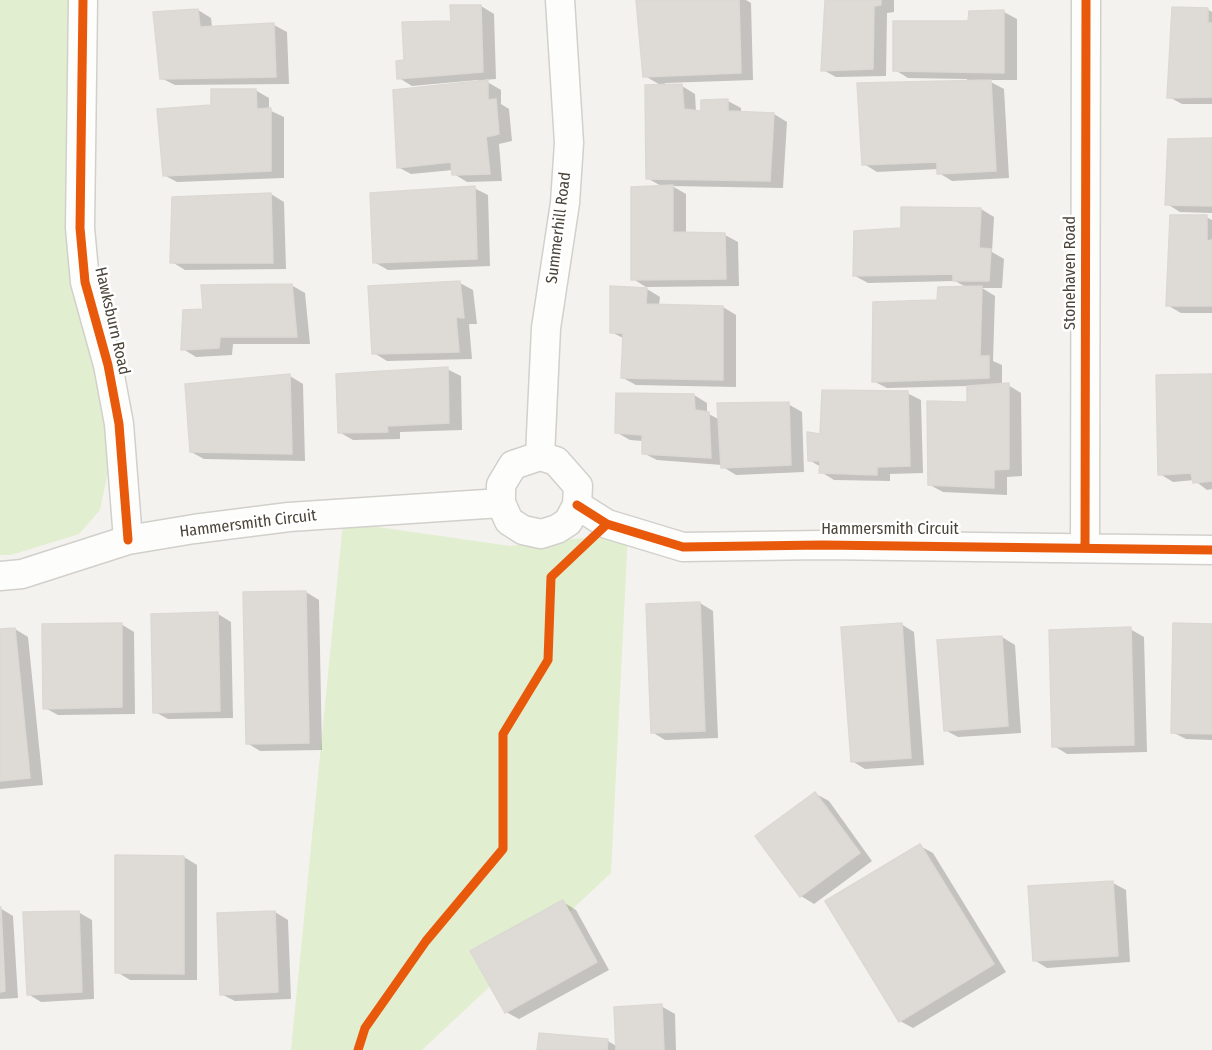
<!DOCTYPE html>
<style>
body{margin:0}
canvas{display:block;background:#f4f2ee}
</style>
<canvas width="1212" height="1050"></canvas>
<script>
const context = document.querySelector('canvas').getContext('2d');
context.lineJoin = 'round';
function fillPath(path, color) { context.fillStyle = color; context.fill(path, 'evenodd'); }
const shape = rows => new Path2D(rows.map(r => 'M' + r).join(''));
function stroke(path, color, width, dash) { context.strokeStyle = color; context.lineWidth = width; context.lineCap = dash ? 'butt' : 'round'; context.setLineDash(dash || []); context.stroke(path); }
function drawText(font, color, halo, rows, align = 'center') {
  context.font = font + ' "Fira Sans Condensed",sans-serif'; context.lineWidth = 5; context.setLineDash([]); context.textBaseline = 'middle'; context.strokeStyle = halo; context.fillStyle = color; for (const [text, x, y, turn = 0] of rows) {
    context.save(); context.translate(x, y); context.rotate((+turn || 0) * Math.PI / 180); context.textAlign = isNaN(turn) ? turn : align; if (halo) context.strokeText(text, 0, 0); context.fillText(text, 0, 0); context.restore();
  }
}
fillPath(shape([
 [0,0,70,0,95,359,105,425,108,471,100,510,79,534,11,555,0,555],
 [343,522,510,546,628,533,611,873,422,1050,291,1050]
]), '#e1eecf');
fillPath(shape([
 [638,0,746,0,751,3,753,80,665,83,665,86,682,86,695,94,696,112,702,112,728,101,741,108,741,113,774,114,787,122,783,188,672,186,686,194,686,234,725,235,738,242,739,286,646,287,633,279,663,187,647,178,662,86,645,76],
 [827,0,894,0,894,12,887,13,886,76,836,77,823,70],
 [481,6,494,14,496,79,484,80,501,90,501,104,509,109,512,141,499,144,502,181,467,182,454,174,453,170,411,174,398,167,478,83,478,80,412,86,399,78,405,61,453,22],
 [1207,9,1212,12,1212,104,1182,104,1169,97],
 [198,10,211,18,212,27,274,25,287,32,289,84,175,85,161,78],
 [1004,12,1017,19,1017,80,987,80,1004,89,1009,178,952,181,939,173,939,169,877,172,864,164,967,82,967,79,908,78,895,70,969,23],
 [255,90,269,98,269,110,284,117,284,178,177,182,164,175,212,107],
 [1212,140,1212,213,1180,212,1167,204],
 [474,188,488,195,490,266,388,270,374,262],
 [271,194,284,202,286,269,185,270,172,262],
 [981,209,994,217,992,252,1004,259,1002,288,982,288,995,296,993,361,1002,365,1002,385,1008,385,1021,393,1022,476,1007,477,1007,495,943,492,930,485,969,404,968,386,887,388,873,381,938,301,968,288,955,281,868,283,855,276,902,229],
 [1206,217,1212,220,1212,313,1181,313,1167,305],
 [460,283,473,290,477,324,469,324,472,359,387,361,374,353],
 [291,285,305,293,310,344,233,344,232,355,196,357,183,349,205,310],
 [647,289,660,297,659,305,723,307,736,315,736,387,636,385,623,378,625,339,611,332],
 [447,369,461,376,462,430,400,432,400,439,353,440,339,432],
 [1212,375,1212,489,1207,490,1194,480,1173,482,1160,474],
 [290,376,303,384,305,461,204,459,191,452],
 [907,393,921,400,923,473,890,474,890,481,834,480,821,472,821,467,809,460,822,435],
 [694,395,707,403,707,413,720,420,788,404,802,412,804,472,736,475,723,467,722,465,657,460,643,453,643,441,630,440,616,432],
 [306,592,319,600,322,750,260,751,247,743],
 [700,603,713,611,718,738,665,740,652,732],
 [218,614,231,622,233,718,168,719,155,712],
 [121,624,134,632,135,714,58,715,45,708],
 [901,624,914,632,924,765,865,769,852,761],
 [1212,625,1212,740,1186,739,1172,732],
 [15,629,28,637,43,785,0,789,0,631],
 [1130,629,1144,637,1147,752,1067,754,1054,746],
 [1002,637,1015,645,1021,733,958,737,945,730],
 [816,794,829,801,872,861,814,904,801,896],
 [920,846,933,853,1006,972,913,1028,900,1021],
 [117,857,184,857,197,865,197,980,130,980,117,972],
 [1113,883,1126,890,1130,962,1047,968,1034,960],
 [563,902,576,910,609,970,519,1019,506,1012],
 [0,908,13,916,18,998,0,999],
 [78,912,92,920,94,999,41,1002,28,994],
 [275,912,288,920,291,999,235,1001,221,994],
 [661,1006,675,1014,676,1050,539,1050,608,1041,618,1047]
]), '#0003');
const building = shape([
 [636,0,739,0,741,73,643,77,636,0],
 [825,0,881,0,881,5,874,6,873,69,821,71,825,0],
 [450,5,481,5,483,72,397,79,396,61,404,60,402,22,451,21,450,5],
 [1172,7,1208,8,1208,23,1212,23,1212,97,1167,98,1172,7],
 [198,9,200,27,274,23,276,77,160,79,153,12,198,9],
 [1004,10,1004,73,893,71,893,21,968,21,969,11,1004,10],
 [488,80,488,100,496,99,499,134,486,137,490,174,452,175,451,162,397,168,393,90,488,80],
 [991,80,996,171,937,174,937,162,862,165,857,83,991,80],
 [682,84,684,109,701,111,701,100,728,99,728,111,774,113,770,181,646,179,645,85,682,84],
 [211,89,256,89,257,109,271,108,271,171,163,176,157,109,211,105,211,89],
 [1212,138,1212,206,1165,205,1168,139,1212,138],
 [673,185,673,232,725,233,726,279,631,280,631,187,673,185],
 [475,186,477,259,373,263,370,193,475,186],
 [271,193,273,263,170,263,172,197,271,193],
 [901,207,981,208,979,248,991,249,989,281,953,281,953,274,853,276,854,231,901,228,901,207],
 [1170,215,1207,215,1207,241,1212,240,1212,306,1166,306,1170,215],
 [460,281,464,318,456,317,459,352,372,354,368,286,460,281],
 [292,284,297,337,220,337,219,348,181,350,183,310,203,309,201,285,292,284],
 [610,286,647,288,646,304,723,306,723,380,621,378,623,333,610,333,610,286],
 [982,286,980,356,989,356,989,378,872,382,873,302,937,300,938,287,982,286],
 [448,367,449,423,387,426,388,432,338,433,336,374,448,367],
 [290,374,292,454,190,452,185,384,290,374],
 [1212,374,1212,481,1193,483,1191,473,1158,475,1156,375,1212,374],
 [1009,383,1009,469,994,470,994,488,928,485,927,401,967,402,967,386,1009,383],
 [822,390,908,391,910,466,877,467,877,475,819,473,820,461,808,461,807,432,820,434,822,390],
 [616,393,694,394,695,410,709,412,711,458,642,454,642,435,615,433,616,393],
 [789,402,791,465,721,468,717,403,789,402],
 [306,591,309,743,246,744,243,592,306,591],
 [700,602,705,731,651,733,646,604,700,602],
 [218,612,220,711,153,713,151,614,218,612],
 [122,623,122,707,43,709,42,624,122,623],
 [902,623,911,758,851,762,841,627,902,623],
 [1173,623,1212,624,1212,734,1171,733,1173,623],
 [1131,627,1134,745,1052,747,1049,630,1131,627],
 [15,628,30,778,0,781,0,629,15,628],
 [1002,636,1008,726,944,731,937,640,1002,636],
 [815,792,860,853,800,897,755,836,815,792],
 [920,844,994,964,899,1022,825,901,920,844],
 [115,855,184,856,184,974,115,973,115,855],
 [1113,881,1118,956,1033,961,1028,886,1113,881],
 [563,900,597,962,505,1013,470,951,563,900],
 [1,907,5,991,0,992,0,907,1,907],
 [79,911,82,992,27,995,23,912,79,911],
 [275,911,278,992,220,995,217,913,275,911],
 [662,1004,664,1050,616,1050,614,1007,662,1004],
 [539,1033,608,1039,607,1050,537,1050,539,1033]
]);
fillPath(building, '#dedbd6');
stroke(building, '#dcd9d4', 1.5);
const minor = shape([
 [83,0,80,228,85,282,108,365,119,424,128,540],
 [540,456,546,328,565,203,569,143,560,0],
 [540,456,556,461,578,486,577,505,568,522,557,529,541,534,523,530,509,521,501,503,501,485,513,465,540,456],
 [577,505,607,524,683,547,822,545,1212,550],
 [1085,547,1086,0],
 [0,576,22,574,128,540,194,529,289,517,501,503]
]);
stroke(minor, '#d2d0cb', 31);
stroke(minor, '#fdfdfc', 28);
stroke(shape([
 [83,0,80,228,85,282,108,365,119,424,128,540],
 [577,505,607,524,683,547,822,545,1212,550],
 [1085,547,1086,0],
 [358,1050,365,1028,426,941,503,849,503,734,548,660,551,577,607,524]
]), '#e8590c', 9);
drawText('16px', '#4b4439', '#fff', [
 ["Summerhill Road",559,228,-83],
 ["Stonehaven Road",1071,273,-90],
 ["Hawksburn Road",112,321,77],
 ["Hammersmith Circuit",248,524,-7],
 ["Hammersmith Circuit",890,530]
]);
</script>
